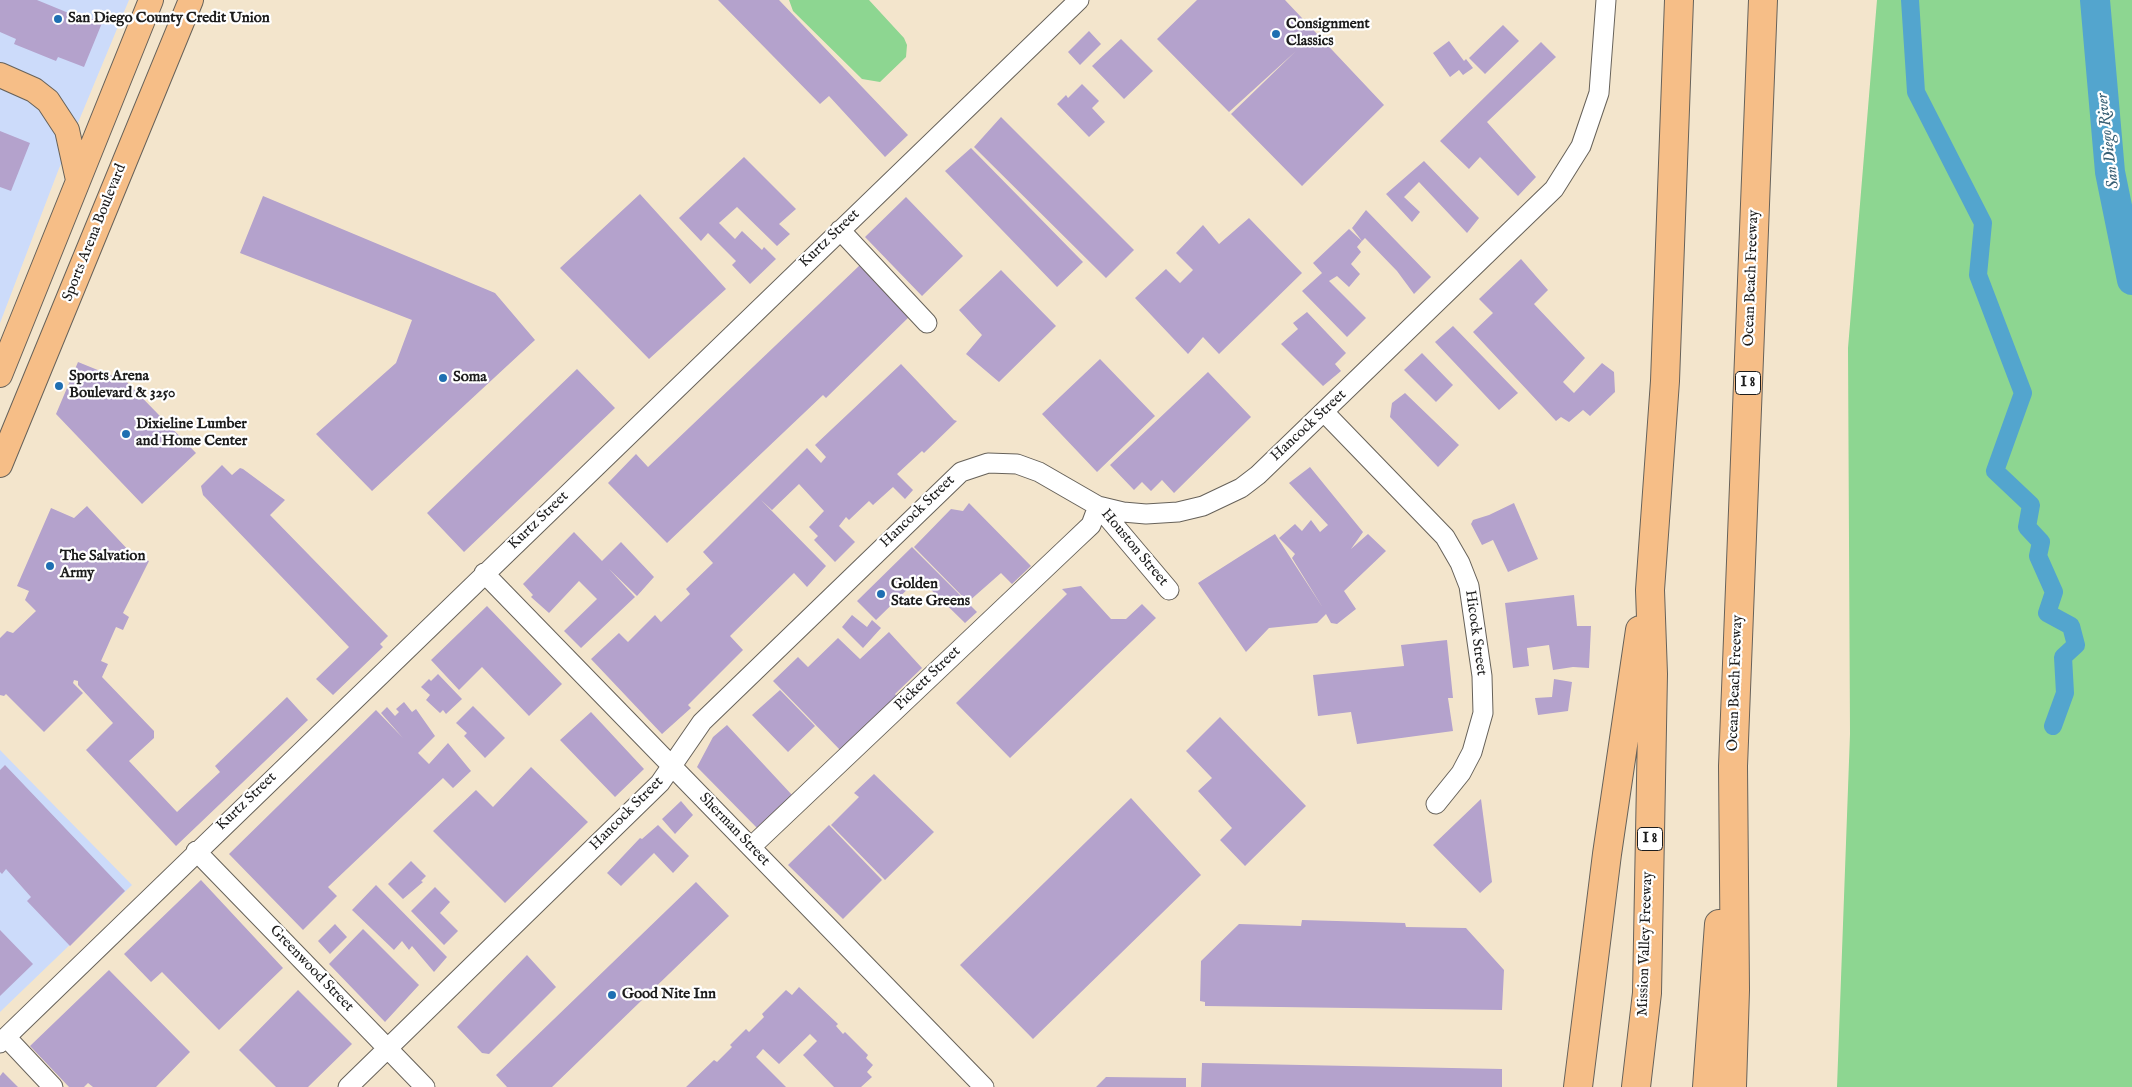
<!DOCTYPE html>
<style>
body{margin:0}
canvas{display:block;background:#f3e5cc}
</style>
<canvas width="2132" height="1087"></canvas>
<script>
const context = document.querySelector('canvas').getContext('2d');
context.lineJoin = 'round';
function fillPath(path, color) { context.fillStyle = color; context.fill(path, 'evenodd'); }
const shape = rows => new Path2D(rows.map(r => 'M' + r).join(''));
function stroke(path, color, width, dash) { context.strokeStyle = color; context.lineWidth = width; context.lineCap = dash ? 'butt' : 'round'; context.setLineDash(dash || []); context.stroke(path); }
function drawText(font, color, halo, rows, align = 'center') {
  context.font = font + ' "IM FELL English",serif'; context.lineWidth = 4.5; context.setLineDash([]); context.textBaseline = 'middle'; context.strokeStyle = halo; context.fillStyle = color; for (const [text, x, y, turn = 0] of rows) {
    context.save(); context.translate(x, y); context.rotate((+turn || 0) * Math.PI / 180); context.textAlign = isNaN(turn) ? turn : align; if (halo) context.strokeText(text, 0, 0); context.fillText(text, 0, 0); context.restore();
  }
}
fillPath(shape([
 [0,0,129,0,58,171,0,323],
 [0,750,132,885,0,1012]
]), '#ccdbfa');
fillPath(shape([
 [789,0,869,0,904,38,907,45,906,57,880,82,862,79,793,11],
 [1877,0,2132,0,2132,1087,1837,1087,1850,734,1848,348]
]), '#8dd691');
stroke(shape([
 [1910,0,1916,92,1983,223,1978,275,2023,393,1995,471,2031,505,2027,527,2041,542,2038,556,2054,592,2047,613,2071,626,2076,645,2063,657,2065,693,2053,726]
]), '#53a5ce', 18);
stroke(shape([
 [2095,0,2110,172,2132,280]
]), '#53a5ce', 30);
fillPath(shape([
 [0,0,37,0,71,14,73,11,102,23,84,67,58,57,56,61,14,44,16,39,0,32],
 [718,0,779,0,908,135,885,157,829,96,820,104],
 [1197,0,1285,0,1384,105,1302,186,1231,114,1296,51,1229,112,1157,39],
 [1503,25,1519,41,1485,74,1469,58],
 [1089,31,1101,44,1080,65,1068,52],
 [1121,39,1153,71,1124,99,1092,66],
 [1449,41,1464,61,1466,59,1473,68,1463,75,1459,70,1450,77,1433,53],
 [1541,42,1556,57,1487,122,1536,177,1518,196,1480,157,1469,169,1440,141],
 [1082,84,1099,101,1092,108,1105,122,1089,137,1057,104,1066,95,1068,98],
 [1001,117,1134,250,1106,278,974,147],
 [0,131,30,143,11,191,0,187],
 [971,148,1083,262,1057,287,945,171],
 [744,157,796,209,779,224,790,234,777,246,737,207,719,223,735,239,742,231,762,250,764,247,776,259,750,284,732,265,736,261,708,233,701,241,679,218],
 [1424,161,1479,218,1467,233,1419,182,1404,197,1420,212,1412,222,1386,194],
 [640,194,726,289,649,359,560,268],
 [263,196,495,293,535,340,372,491,316,434,396,363,412,320,240,253],
 [906,197,963,256,922,296,865,237],
 [1366,210,1431,277,1414,294,1397,271,1365,238,1362,241,1352,228],
 [1249,218,1302,273,1219,354,1203,337,1188,354,1135,298,1166,269,1180,283,1193,270,1176,253,1203,225,1219,244],
 [1349,229,1362,241,1357,247,1361,252,1351,264,1360,274,1349,287,1337,276,1329,281,1366,318,1347,337,1302,291,1322,273,1313,263],
 [1521,259,1548,290,1534,304,1585,358,1563,382,1574,393,1602,363,1614,372,1615,392,1590,416,1583,410,1569,422,1561,417,1556,421,1473,332,1493,313,1479,299],
 [860,265,910,316,826,398,823,395,667,543,608,483,636,454,648,467],
 [1001,270,1056,326,999,382,966,354,982,335,959,310],
 [1307,312,1346,353,1335,364,1341,371,1323,386,1281,344,1298,329,1293,323],
 [1453,326,1518,393,1499,410,1435,342],
 [1422,353,1453,385,1436,402,1404,370],
 [1100,359,1155,416,1097,472,1042,414],
 [78,362,115,377,119,374,196,453,142,504,56,414],
 [901,364,954,420,957,421,924,453,922,451,897,474,913,490,905,499,893,487,873,505,869,501,849,520,846,517,839,526,855,542,835,562,814,540,818,536,809,527,824,511,799,484,772,510,761,500,826,566,807,587,794,573,730,636,743,650,688,705,691,708,662,734,591,659,619,633,628,642,655,615,661,622,690,594,686,589,713,563,703,552,807,448,821,463,826,457,815,445],
 [577,369,615,408,464,552,427,513],
 [1208,372,1251,417,1174,493,1162,480,1151,491,1142,482,1134,490,1110,465],
 [1405,393,1459,445,1438,467,1390,417,1392,403],
 [222,465,232,475,240,468,243,469,285,500,270,515,388,636,380,644,383,647,333,695,316,679,349,647,203,495,201,486],
 [1310,467,1363,532,1351,549,1368,534,1386,551,1344,591,1356,609,1337,624,1331,623,1326,614,1317,623,1269,628,1246,652,1198,583,1275,534,1323,608,1292,558,1295,554,1279,538,1295,524,1302,531,1311,520,1320,532,1328,525,1289,483],
 [969,503,1031,566,1012,584,1001,573,968,602,914,547,951,509,963,511],
 [1514,503,1538,559,1508,572,1493,540,1482,545,1471,524,1473,520,1489,515],
 [87,506,131,553,149,561,123,613,129,617,123,630,116,627,101,661,108,664,102,677,154,731,154,738,129,761,177,812,220,772,215,766,287,697,308,720,176,846,86,750,113,723,78,685,78,681,74,680,73,683,83,693,44,732,6,694,4,696,0,695,0,638,7,631,13,633,36,611,25,600,29,591,17,586,51,508,74,518],
 [574,532,602,561,621,542,654,577,637,596,609,569,635,597,581,648,564,631,597,599,579,581,549,613,531,597,533,595,523,584],
 [912,547,977,612,965,623,919,578,876,620,857,601],
 [1081,586,1111,619,1126,619,1142,604,1156,618,1010,758,956,703,1067,594,1062,589],
 [1574,595,1577,626,1591,626,1589,668,1573,667,1553,670,1549,645,1527,648,1529,666,1513,668,1505,603],
 [487,606,562,684,529,716,482,667,459,690,431,660],
 [852,615,867,627,872,620,881,628,863,648,842,627],
 [889,632,922,668,895,694,898,698,842,752,773,681,798,657,808,667,838,638,860,659],
 [1447,640,1453,698,1448,698,1453,731,1357,744,1351,712,1318,716,1313,675,1404,666,1401,645],
 [438,674,462,699,446,714,443,710,440,713,426,700,430,695,421,687,429,679,431,681],
 [1554,679,1572,682,1568,711,1538,715,1535,698,1552,697],
 [780,690,815,726,788,752,752,715],
 [404,702,412,712,416,709,435,736,418,753,429,764,448,743,471,771,453,788,443,778,328,887,337,896,303,930,229,854,376,710,403,738,381,713,387,707,395,716,399,712,396,709],
 [473,706,505,738,485,758,464,736,467,733,456,723],
 [591,712,644,769,615,797,560,740],
 [1220,717,1306,806,1245,866,1220,840,1232,828,1198,791,1212,778,1186,751],
 [727,725,792,795,760,831,697,767,713,737],
 [5,765,125,891,70,946,27,901,31,897,6,869,2,874,0,872,0,770],
 [531,767,588,822,505,903,433,831,476,790,493,807],
 [874,774,934,832,885,880,831,825,859,797,854,793],
 [1131,798,1201,875,1033,1039,960,965],
 [1481,799,1492,882,1480,893,1433,845],
 [681,801,693,815,675,834,662,819],
 [658,825,689,856,673,873,654,853,621,886,607,873,640,838,642,839],
 [829,825,882,880,843,919,788,865],
 [411,861,426,876,421,881,423,882,403,899,388,884],
 [201,880,283,968,219,1030,162,972,151,982,124,954],
 [696,882,729,916,552,1087,507,1087,496,1075],
 [376,885,447,957,434,972,412,946,409,950,402,941,394,950,352,910],
 [435,887,450,902,440,913,458,931,444,945,411,911],
 [1302,920,1405,923,1406,927,1466,928,1504,970,1502,1010,1205,1006,1205,1002,1200,1001,1201,961,1239,924,1301,926],
 [335,924,347,937,330,954,318,941],
 [363,929,419,985,385,1022,329,964],
 [0,930,33,964,0,996],
 [527,955,556,987,489,1054,482,1053,457,1027],
 [109,970,190,1052,156,1087,93,1087,88,1083,84,1087,69,1087,30,1046],
 [799,987,838,1024,836,1026,843,1034,845,1032,868,1055,866,1058,873,1065,867,1072,872,1077,861,1087,834,1087,803,1055,817,1041,810,1034,779,1064,763,1049,756,1057,786,1087,686,1087,714,1060,717,1062,732,1047,730,1045,746,1029,749,1032,764,1017,762,1014,786,990,792,995],
 [298,990,352,1044,308,1087,276,1087,239,1050],
 [1202,1063,1502,1069,1502,1087,1201,1087],
 [3,1072,18,1087,0,1087,0,1076],
 [1106,1077,1186,1078,1186,1087,1096,1087]
]), '#b4a2cc');
const minor = shape([
 [840,230,927,323],
 [1324,412,1445,537,1460,563,1469,586,1482,676,1483,713,1472,752,1461,773,1436,804],
 [484,573,984,1087],
 [751,847,1073,542,1091,525,1098,506,1169,590],
 [196,851,425,1087],
 [6,1037,53,1087],
 [0,1043,1079,0],
 [348,1087,660,783,702,722,961,472,988,463,1017,464,1039,472,1098,506,1123,512,1146,514,1178,512,1203,506,1241,488,1258,475,1554,189,1581,146,1599,93,1606,0]
]);
const major = shape([
 [0,75,34,90,48,101,67,130,78,180],
 [0,375,151,0],
 [0,465,191,0]
]);
const highway = shape([
 [1578,1087,1607,854,1640,630],
 [1636,1087,1647,993,1653,674,1650,590,1665,381,1679,0],
 [1707,1087,1719,924],
 [1732,1087,1735,990,1733,766,1763,0]
]);
stroke(minor, '#67625a', 21);
stroke(major, '#67625a', 26);
stroke(highway, '#67625a', 30);
stroke(minor, '#fff', 19);
stroke(major, '#f6be87', 24);
stroke(highway, '#f6be87', 28);
for (const [x, y, r, color] of [
 [58,19,5,"#1f6fb2"],
 [1276,34,5,"#1f6fb2"],
 [443,378,5,"#1f6fb2"],
 [59,386,5,"#1f6fb2"],
 [126,434,5,"#1f6fb2"],
 [50,566,5,"#1f6fb2"],
 [881,594,5,"#1f6fb2"],
 [612,995,5,"#1f6fb2"]
]) { const dot = new Path2D(); dot.arc(x, y, r, 0, 2 * Math.PI); context.fillStyle = color; context.fill(dot); stroke(dot, '#fff', 2); }
for (const [x, y, w] of [
 [1748,383,25],
 [1650,839,25]
]) { const box = new Path2D(); box.roundRect(x - w / 2, y - 11.5, w, 23, 4); context.fillStyle = '#fff'; context.fill(box); stroke(box, '#1c1c1c', 1); }
drawText('bold 14px', '#1c1c1c', null, [
 ["I 8",1748,383],
 ["I 8",1650,839]
]);
drawText('bold 15px', '#1c1c1c', '#fff', [
 ["San Diego County Credit Union",68,19],
 ["Consignment",1286,25],
 ["Classics",1286,42],
 ["Sports Arena",69,377],
 ["Boulevard & 3250",69,394],
 ["Soma",453,378],
 ["Dixieline Lumber",136,425],
 ["and Home Center",136,442],
 ["The Salvation",60,557],
 ["Army",60,574],
 ["Golden",891,585],
 ["State Greens",891,602],
 ["Good Nite Inn",622,995]
], 'left');
drawText('15px', '#1c1c1c', '#fff', [
 ["Sports Arena Boulevard",95,233,-68],
 ["Kurtz Street",830,239,-44],
 ["Ocean Beach Freeway",1752,278,-88],
 ["Hancock Street",1309,426,-43],
 ["Hancock Street",918,512,-44],
 ["Kurtz Street",539,521,-44],
 ["Houston Street",1134,548,50],
 ["Hicock Street",1475,633,82],
 ["Pickett Street",928,679,-44],
 ["Ocean Beach Freeway",1736,683,-88],
 ["Kurtz Street",247,802,-44],
 ["Hancock Street",627,814,-45],
 ["Sherman Street",734,830,46],
 ["Mission Valley Freeway",1646,944,-88],
 ["Greenwood Street",311,969,46]
]);
drawText('italic 16px', '#386075', '#fff', [
 ["San Diego River",2109,141,-97]
]);
</script>
